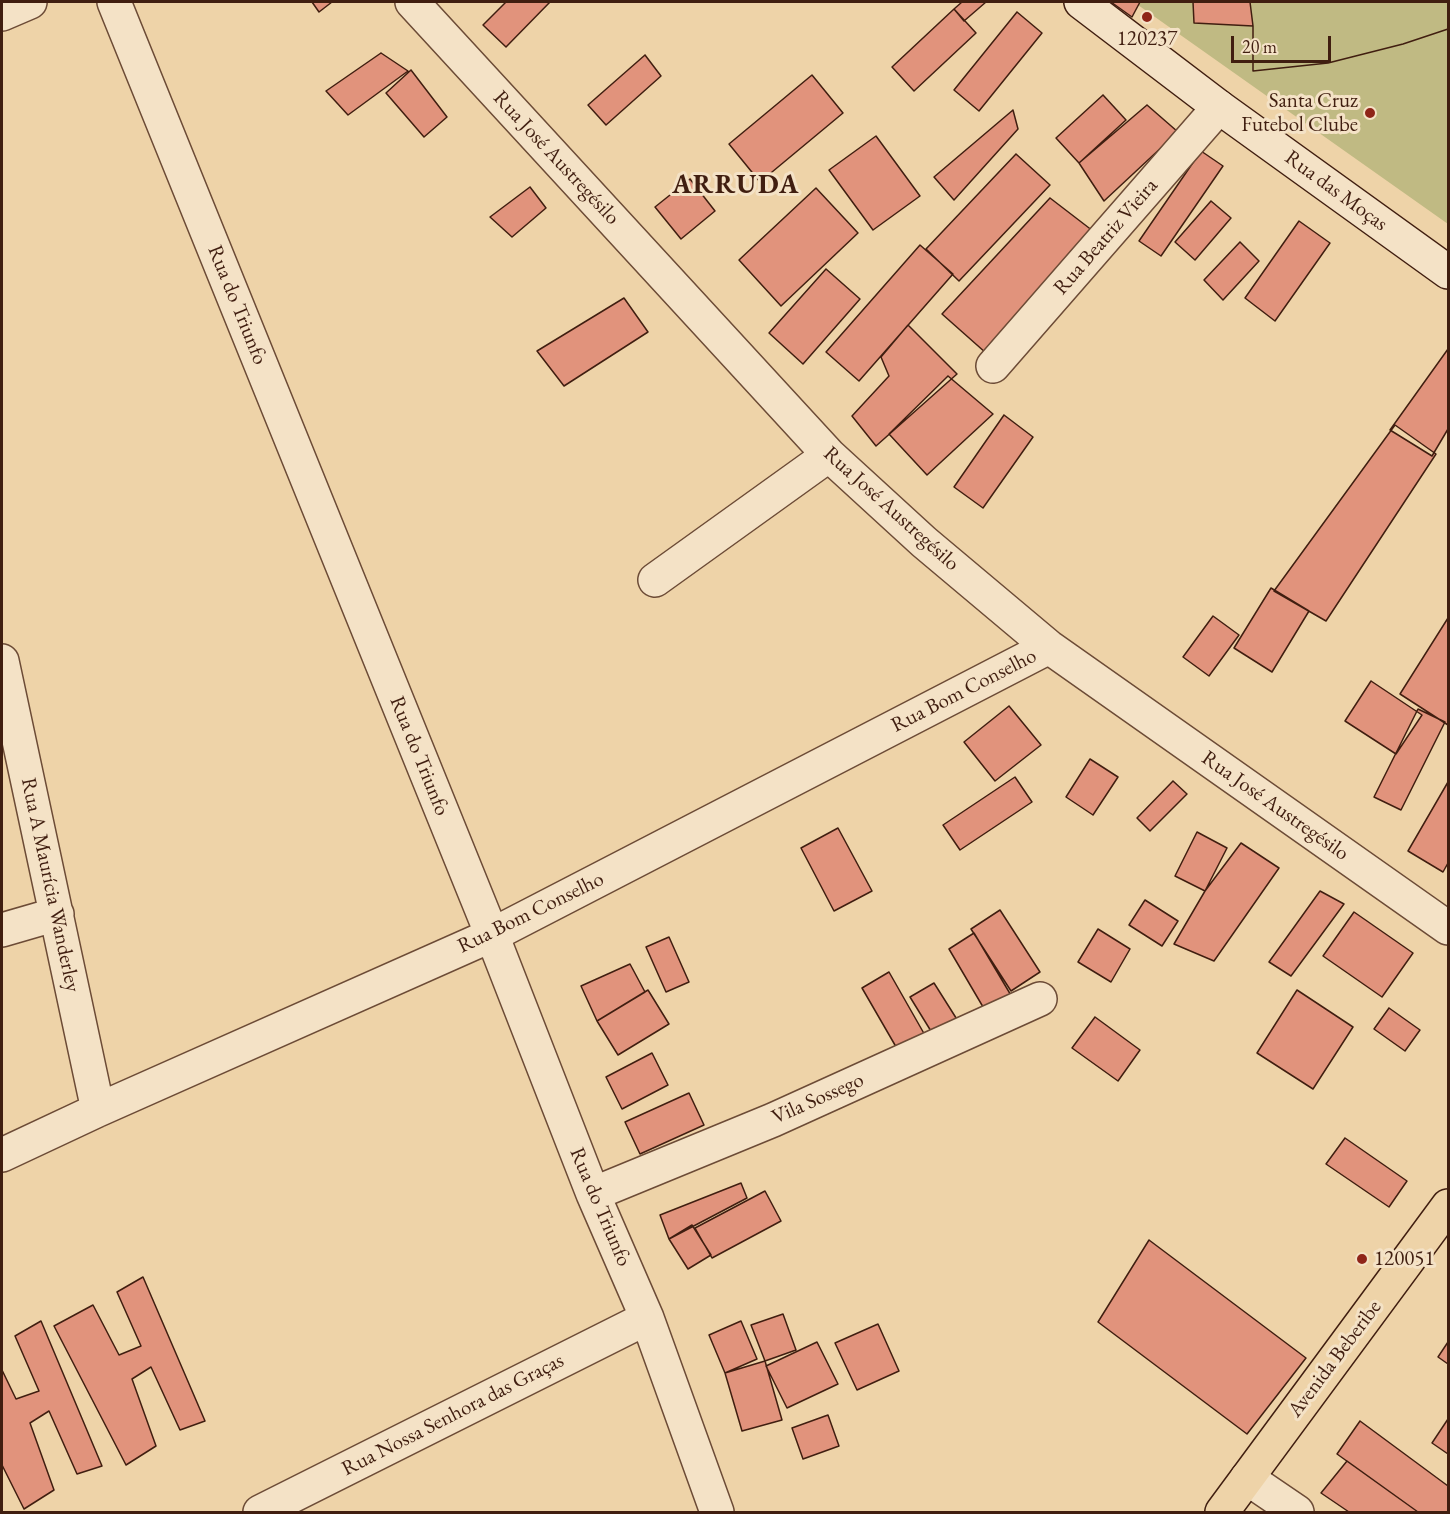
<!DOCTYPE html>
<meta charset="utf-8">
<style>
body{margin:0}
#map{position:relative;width:1450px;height:1514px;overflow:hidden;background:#eed3a8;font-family:"EB Garamond",serif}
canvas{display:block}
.frame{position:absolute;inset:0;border:3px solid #401e10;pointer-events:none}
.scale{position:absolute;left:1231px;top:36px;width:100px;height:27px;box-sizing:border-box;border:3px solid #401e10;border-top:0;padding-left:8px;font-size:18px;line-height:21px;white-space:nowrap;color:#401e10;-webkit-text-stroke:4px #f4e2c6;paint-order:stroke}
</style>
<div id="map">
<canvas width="1450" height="1514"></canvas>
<div class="frame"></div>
<div class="scale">20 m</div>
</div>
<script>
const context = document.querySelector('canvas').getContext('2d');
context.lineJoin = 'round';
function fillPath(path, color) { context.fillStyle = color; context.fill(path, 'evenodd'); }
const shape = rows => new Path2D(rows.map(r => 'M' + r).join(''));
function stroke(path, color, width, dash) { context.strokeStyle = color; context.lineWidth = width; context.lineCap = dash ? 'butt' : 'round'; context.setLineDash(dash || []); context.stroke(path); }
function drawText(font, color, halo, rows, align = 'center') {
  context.font = font + ' "EB Garamond",serif'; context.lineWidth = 6; context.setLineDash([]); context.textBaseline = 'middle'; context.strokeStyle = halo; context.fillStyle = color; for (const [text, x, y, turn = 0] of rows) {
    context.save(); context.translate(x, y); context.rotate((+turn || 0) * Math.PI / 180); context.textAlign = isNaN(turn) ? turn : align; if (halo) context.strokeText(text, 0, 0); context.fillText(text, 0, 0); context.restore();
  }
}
fillPath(shape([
 [1111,2,1448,2,1448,224,1138,5,1132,17]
]), '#c0ba83');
const building = shape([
 [312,2,332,2,319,12,312,2],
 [506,2,550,2,506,47,483,25,506,2],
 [962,2,986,2,964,21,954,9,962,2],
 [1111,2,1140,2,1132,17,1111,2],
 [1193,2,1448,2,1448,29,1403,44,1328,63,1253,71,1253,26,1194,23,1193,2],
 [1250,2,1448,2,1448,29,1403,44,1328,63,1253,71,1253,26,1250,2],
 [954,9,976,33,914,91,892,67,954,9],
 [1017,12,1042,33,979,111,954,90,1017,12],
 [381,53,408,71,348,115,326,91,381,53],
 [645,55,661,76,606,125,588,105,645,55],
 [411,70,447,117,424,137,386,93,411,70],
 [812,75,843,113,760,182,729,144,812,75],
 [1103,95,1126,120,1079,163,1056,138,1103,95],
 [1147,105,1178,132,1104,201,1079,163,1147,105],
 [1013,110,1018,129,954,200,934,177,1013,110],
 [876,136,920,196,873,230,829,170,876,136],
 [1201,151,1223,166,1161,256,1139,241,1201,151],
 [1016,154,1050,185,959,281,926,249,1016,154],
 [690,179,715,211,681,239,655,207,690,179],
 [530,187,546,208,512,237,490,217,530,187],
 [816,188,858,233,781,306,739,260,816,188],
 [1050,198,1093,231,986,353,942,314,1050,198],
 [1211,201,1231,218,1195,260,1175,242,1211,201],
 [1299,221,1330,243,1275,321,1245,298,1299,221],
 [1240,242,1259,261,1223,300,1204,280,1240,242],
 [920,245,953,274,859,381,826,352,920,245],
 [826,269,860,299,803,364,769,333,826,269],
 [624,298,648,332,564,386,537,351,624,298],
 [908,325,957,374,876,446,852,416,889,376,881,357,908,325],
 [1448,349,1448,429,1432,456,1390,430,1448,349],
 [948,376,993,414,927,475,889,434,948,376],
 [1004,415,1033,437,983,508,954,487,1004,415],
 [1395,425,1436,454,1326,621,1274,591,1395,425],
 [1271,588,1309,611,1272,672,1234,648,1271,588],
 [1213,616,1239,635,1209,676,1183,657,1213,616],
 [1448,618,1448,725,1400,694,1448,618],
 [1371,681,1422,715,1396,754,1345,721,1371,681],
 [1009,706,1041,745,995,781,964,742,1009,706],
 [1418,709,1445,722,1401,810,1374,797,1418,709],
 [1090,759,1118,777,1093,815,1066,797,1090,759],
 [1015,777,1032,802,960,850,943,825,1015,777],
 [1173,781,1187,794,1150,831,1137,818,1173,781],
 [1448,782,1448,863,1443,872,1408,851,1448,782],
 [838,828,872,891,834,911,801,848,838,828],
 [1197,832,1227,848,1205,891,1175,876,1197,832],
 [1241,843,1279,868,1214,961,1174,944,1205,891,1241,843],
 [1320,891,1344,904,1291,976,1269,962,1320,891],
 [1145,900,1178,921,1162,946,1129,925,1145,900],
 [1000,910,1040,972,1011,991,971,929,1000,910],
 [1354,912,1413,953,1382,997,1323,956,1354,912],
 [1098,929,1130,949,1111,982,1078,962,1098,929],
 [974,933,1012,997,986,1012,949,949,974,933],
 [669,937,689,982,666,992,646,947,669,937],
 [630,964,645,992,597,1021,581,986,630,964],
 [889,972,926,1037,899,1052,862,988,889,972],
 [934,983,958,1021,934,1036,910,997,934,983],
 [648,990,669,1024,618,1055,597,1021,648,990],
 [1297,990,1353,1027,1313,1089,1257,1053,1297,990],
 [1389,1008,1420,1030,1405,1051,1374,1029,1389,1008],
 [1095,1017,1140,1050,1118,1081,1072,1048,1095,1017],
 [652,1053,668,1085,622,1109,606,1077,652,1053],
 [689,1093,704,1125,640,1154,625,1122,689,1093],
 [1345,1138,1407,1181,1389,1207,1326,1164,1345,1138],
 [741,1183,747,1198,669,1239,660,1215,741,1183],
 [765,1191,781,1221,712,1258,695,1228,765,1191],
 [692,1225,711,1255,688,1269,669,1239,692,1225],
 [1149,1240,1306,1358,1247,1434,1098,1322,1149,1240],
 [143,1277,205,1421,180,1430,151,1367,132,1379,156,1446,126,1465,54,1326,93,1305,119,1355,141,1346,117,1292,143,1277],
 [783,1314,796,1350,765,1361,751,1325,783,1314],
 [41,1321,102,1466,77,1474,49,1411,30,1423,54,1490,24,1509,2,1465,2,1370,16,1399,39,1391,15,1336,41,1321],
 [741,1321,757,1359,725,1373,709,1335,741,1321],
 [878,1324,899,1371,857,1390,835,1343,878,1324],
 [817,1342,838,1384,787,1408,766,1366,817,1342],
 [1448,1342,1448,1364,1438,1357,1448,1342],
 [765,1361,782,1420,742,1431,725,1373,765,1361],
 [828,1415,839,1446,803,1459,792,1428,828,1415],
 [1448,1419,1448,1454,1432,1443,1448,1419],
 [1360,1421,1448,1486,1448,1512,1418,1512,1337,1454,1360,1421],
 [1347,1461,1418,1512,1349,1512,1321,1493,1347,1461]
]);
fillPath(building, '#e1937c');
stroke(building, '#401e10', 1.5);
const street = shape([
 [114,2,492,935,593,1194,647,1318,717,1512],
 [412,2,829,455,924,542,1049,647,1448,928],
 [2,14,30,2],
 [993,366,1219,107],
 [655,580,829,455],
 [2,661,98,1110],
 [2,930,57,914],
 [2,1155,98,1110,492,935,1049,647],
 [593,1194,773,1120,1040,999],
 [1247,1478,1297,1512],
 [260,1512,647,1318]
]);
const secondary = shape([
 [1081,2,1219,107,1448,272]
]);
const primary = shape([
 [1222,1512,1448,1206]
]);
stroke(street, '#6c4b36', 36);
stroke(secondary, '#401e10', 36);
stroke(primary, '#401e10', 36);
stroke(street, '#f4e2c6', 33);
stroke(secondary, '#f4e2c6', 33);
stroke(primary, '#eed3a8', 33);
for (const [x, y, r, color] of [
 [1147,17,6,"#8f2418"],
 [1370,113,6,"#8f2418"],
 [1362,1259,6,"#8f2418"]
]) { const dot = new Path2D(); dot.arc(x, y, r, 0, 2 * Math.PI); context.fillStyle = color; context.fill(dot); stroke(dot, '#f4e2c6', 2); }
drawText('21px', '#401e10', '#f4e2c6', [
 ["120237",1147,39],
 ["Santa Cruz",1358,101,"right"],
 ["Futebol Clube",1358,125,"right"],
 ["120051",1374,1259,"left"]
]);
drawText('21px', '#401e10', '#f4e2c6', [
 ["Rua José Austregésilo",556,158,47],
 ["Rua das Moças",1336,191,36],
 ["Rua Beatriz Vieira",1106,237,-49],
 ["Rua do Triunfo",237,305,68],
 ["Rua José Austregésilo",891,509,42],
 ["Rua Bom Conselho",964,691,-27],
 ["Rua do Triunfo",419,756,68],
 ["Rua José Austregésilo",1275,806,35],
 ["Rua A Maurícia Wanderley",50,885,78],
 ["Rua Bom Conselho",531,913,-26],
 ["Vila Sossego",818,1099,-24],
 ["Rua do Triunfo",600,1207,67],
 ["Avenida Beberibe",1335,1359,-53],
 ["Rua Nossa Senhora das Graças",453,1415,-27]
]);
context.letterSpacing = '1.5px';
drawText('bold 27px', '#401e10', '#f4e2c6', [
 ["ARRUDA",736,186]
]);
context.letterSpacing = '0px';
</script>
